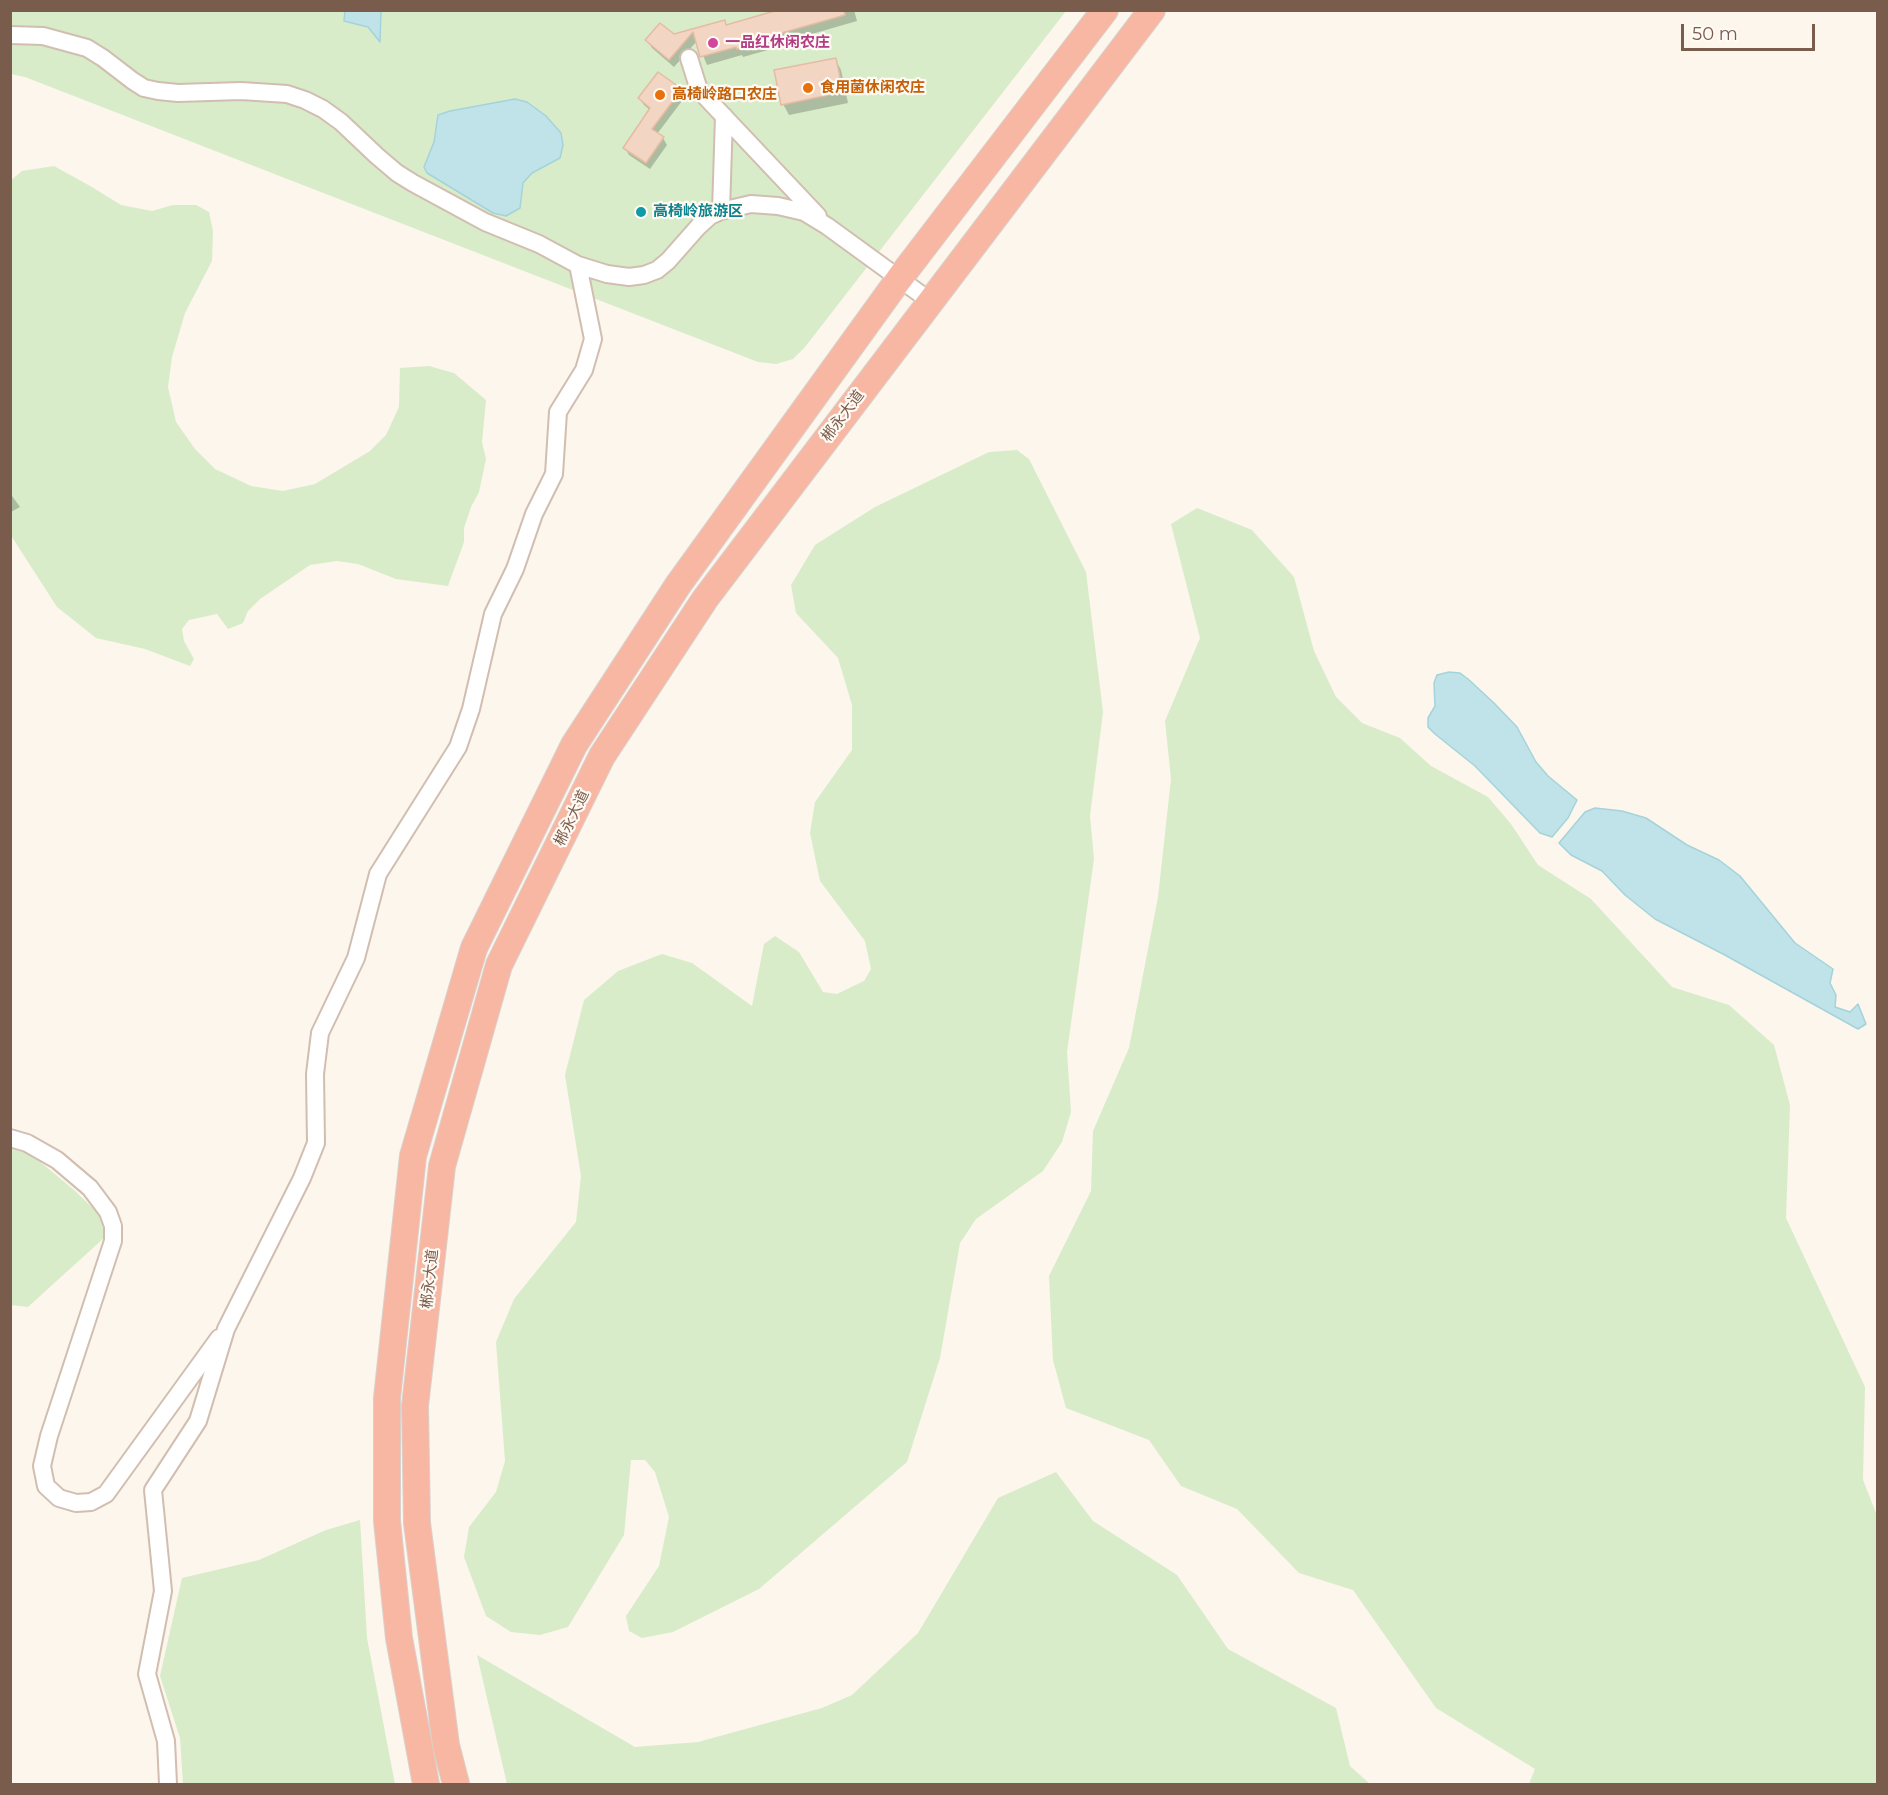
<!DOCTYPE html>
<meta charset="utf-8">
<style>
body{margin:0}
#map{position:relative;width:1888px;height:1795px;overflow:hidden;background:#fdf6ec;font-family:Montserrat,sans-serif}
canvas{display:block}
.frame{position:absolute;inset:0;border:12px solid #7a5c4d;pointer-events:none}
.scale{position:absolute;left:1681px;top:24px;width:134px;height:27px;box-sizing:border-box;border:3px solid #7a5c4d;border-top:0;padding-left:8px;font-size:18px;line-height:21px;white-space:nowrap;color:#7a5c4d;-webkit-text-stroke:4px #fffaf3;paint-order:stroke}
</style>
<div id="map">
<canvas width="1888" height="1795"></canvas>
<div class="frame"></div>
<div class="scale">50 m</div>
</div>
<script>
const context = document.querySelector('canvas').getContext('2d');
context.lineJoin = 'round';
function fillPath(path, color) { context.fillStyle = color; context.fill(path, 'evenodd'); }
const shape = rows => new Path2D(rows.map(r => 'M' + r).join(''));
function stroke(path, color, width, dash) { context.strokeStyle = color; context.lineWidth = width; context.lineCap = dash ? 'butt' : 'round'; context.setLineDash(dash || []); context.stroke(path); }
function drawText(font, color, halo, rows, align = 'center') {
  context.font = font + ' Montserrat,"Noto Sans SC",sans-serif'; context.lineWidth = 4.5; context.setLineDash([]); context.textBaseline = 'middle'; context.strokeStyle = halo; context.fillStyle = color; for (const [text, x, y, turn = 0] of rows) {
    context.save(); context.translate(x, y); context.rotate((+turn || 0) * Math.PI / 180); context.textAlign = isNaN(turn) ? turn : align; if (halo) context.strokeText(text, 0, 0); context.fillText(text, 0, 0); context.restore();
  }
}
fillPath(shape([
 [10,11,1066,11,805,347,793,359,776,364,758,362,25,77,11,74],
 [54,166,92,187,121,205,152,211,173,205,196,205,209,212,213,231,212,261,185,313,172,357,168,387,176,422,195,449,215,469,251,486,283,491,315,484,370,451,386,435,399,407,400,368,429,366,454,373,486,400,482,442,486,459,479,492,471,507,464,528,464,542,448,586,396,579,358,564,337,561,310,565,260,599,248,611,243,623,228,629,217,614,189,620,182,629,184,641,194,659,190,666,145,649,96,638,57,607,10,534,11,180,22,171],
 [1017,450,1029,459,1086,572,1103,712,1090,816,1094,859,1067,1052,1071,1112,1062,1142,1043,1171,976,1219,960,1243,940,1358,907,1462,759,1589,673,1632,642,1638,629,1631,626,1616,659,1566,669,1517,655,1472,645,1460,631,1460,624,1535,568,1627,540,1635,511,1632,486,1616,464,1557,469,1527,496,1492,505,1461,496,1342,514,1299,576,1222,581,1176,565,1075,584,1000,618,971,662,954,692,963,752,1006,764,944,775,936,799,952,823,992,837,994,864,981,871,969,865,941,820,881,810,833,815,802,852,750,852,705,838,658,796,613,791,585,815,545,875,507,989,452],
 [1197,508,1252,530,1294,577,1314,651,1336,697,1362,723,1400,738,1431,766,1488,797,1511,824,1538,865,1591,899,1672,987,1729,1005,1774,1045,1790,1105,1786,1218,1865,1387,1863,1480,1878,1518,1877,1784,1529,1784,1535,1769,1436,1708,1353,1590,1299,1573,1237,1509,1181,1486,1149,1440,1066,1408,1053,1360,1049,1276,1091,1191,1093,1131,1129,1048,1158,897,1171,779,1165,721,1200,638,1171,524],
 [10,1148,32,1155,74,1190,100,1215,105,1237,28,1307,11,1305],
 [1056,1472,1093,1521,1177,1575,1228,1649,1336,1708,1350,1766,1370,1784,507,1784,477,1655,635,1747,698,1742,822,1708,852,1695,918,1633,998,1498],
 [360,1520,367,1638,395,1784,183,1784,180,1738,160,1676,182,1578,259,1560,326,1530]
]), '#d8ecc9');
const water = shape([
 [345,11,381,11,380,42,368,27,344,21,345,11],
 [515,99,527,102,546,116,561,133,563,145,560,158,532,173,523,183,520,208,506,216,493,213,427,173,424,167,434,142,438,115,450,111,515,99],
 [1449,672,1460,673,1468,679,1494,703,1517,727,1536,762,1548,776,1577,800,1568,818,1552,837,1540,833,1475,766,1435,734,1428,727,1428,718,1435,706,1434,683,1437,675,1449,672],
 [1595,808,1622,811,1646,818,1687,845,1719,860,1740,876,1795,943,1833,969,1830,983,1836,995,1835,1007,1850,1012,1858,1004,1866,1024,1858,1029,1723,954,1655,919,1625,895,1602,871,1571,855,1559,843,1585,812,1595,808]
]);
fillPath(water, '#bfe3e8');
stroke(water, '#a5d3da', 1.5);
fillPath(shape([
 [783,10,854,10,857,21,767,47,768,50,743,57,742,55,707,65,697,41,674,67,652,48,647,40,673,36,724,21,727,27],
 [835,59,841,70,848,103,789,115,783,104],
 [681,90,685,97,657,134,663,138,667,145,650,169,629,155,625,148,650,110,644,105,640,99],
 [10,493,20,507,11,512,10,512]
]), '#0003');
const building = shape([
 [778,10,844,10,845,15,764,38,765,41,737,49,736,47,700,57,693,32,669,60,645,40,660,23,674,34,725,20,726,25,778,10],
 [836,58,843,92,781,105,774,70,836,58],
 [658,72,682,89,652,129,664,137,646,163,623,148,650,108,638,98,658,72]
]);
fillPath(building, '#f3d5c3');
stroke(building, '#e6bba3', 1.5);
const minor = shape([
 [10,35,43,36,87,48,103,58,133,81,144,88,158,91,178,93,241,91,287,94,305,100,323,109,341,122,377,156,397,173,413,183,485,222,539,244,578,265,607,274,629,277,644,275,657,270,668,261,698,227,710,216,721,211,751,204,778,206,804,212,827,226,930,301],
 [689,58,699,90,818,216],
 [721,211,724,116],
 [10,1138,27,1143,57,1160,90,1188,108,1212,113,1226,113,1241,49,1436,42,1466,46,1486,59,1498,76,1503,91,1502,106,1494,219,1338],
 [168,1784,166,1741,147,1674,163,1591,153,1490,198,1421,226,1329,302,1178,316,1143,315,1074,320,1033,356,958,378,874,458,747,471,709,493,614,515,569,534,514,554,474,558,412,584,370,593,339,578,265]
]);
const highway = shape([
 [426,1784,399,1638,387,1521,387,1398,413,1156,474,948,574,745,678,585,899,279,1105,10],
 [456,1784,446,1745,417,1523,415,1406,442,1166,499,965,602,756,705,599,1152,10]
]);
stroke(minor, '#d1beb0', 20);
stroke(highway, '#dad1cd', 28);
stroke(minor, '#fff', 16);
stroke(highway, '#f7b7a3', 26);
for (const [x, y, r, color] of [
 [713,43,6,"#d1479c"],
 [808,88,6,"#e8710a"],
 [660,95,6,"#e8710a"],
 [641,212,6,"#0f9aa8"]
]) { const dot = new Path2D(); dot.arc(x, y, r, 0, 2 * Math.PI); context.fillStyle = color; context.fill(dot); stroke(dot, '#fffaf3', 2); }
drawText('bold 15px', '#b23c85', '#fffaf3', [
 ["一品红休闲农庄",725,43]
], 'left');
drawText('bold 15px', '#c56008', '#fffaf3', [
 ["食用菌休闲农庄",820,88],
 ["高椅岭路口农庄",672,95]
], 'left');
drawText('bold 15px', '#0d838f', '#fffaf3', [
 ["高椅岭旅游区",653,212]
], 'left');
drawText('15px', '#7a5c4d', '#fffaf3', [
 ["郴永大道",843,416,-53],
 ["郴永大道",572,818,-64],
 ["郴永大道",430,1279,-84]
]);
</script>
